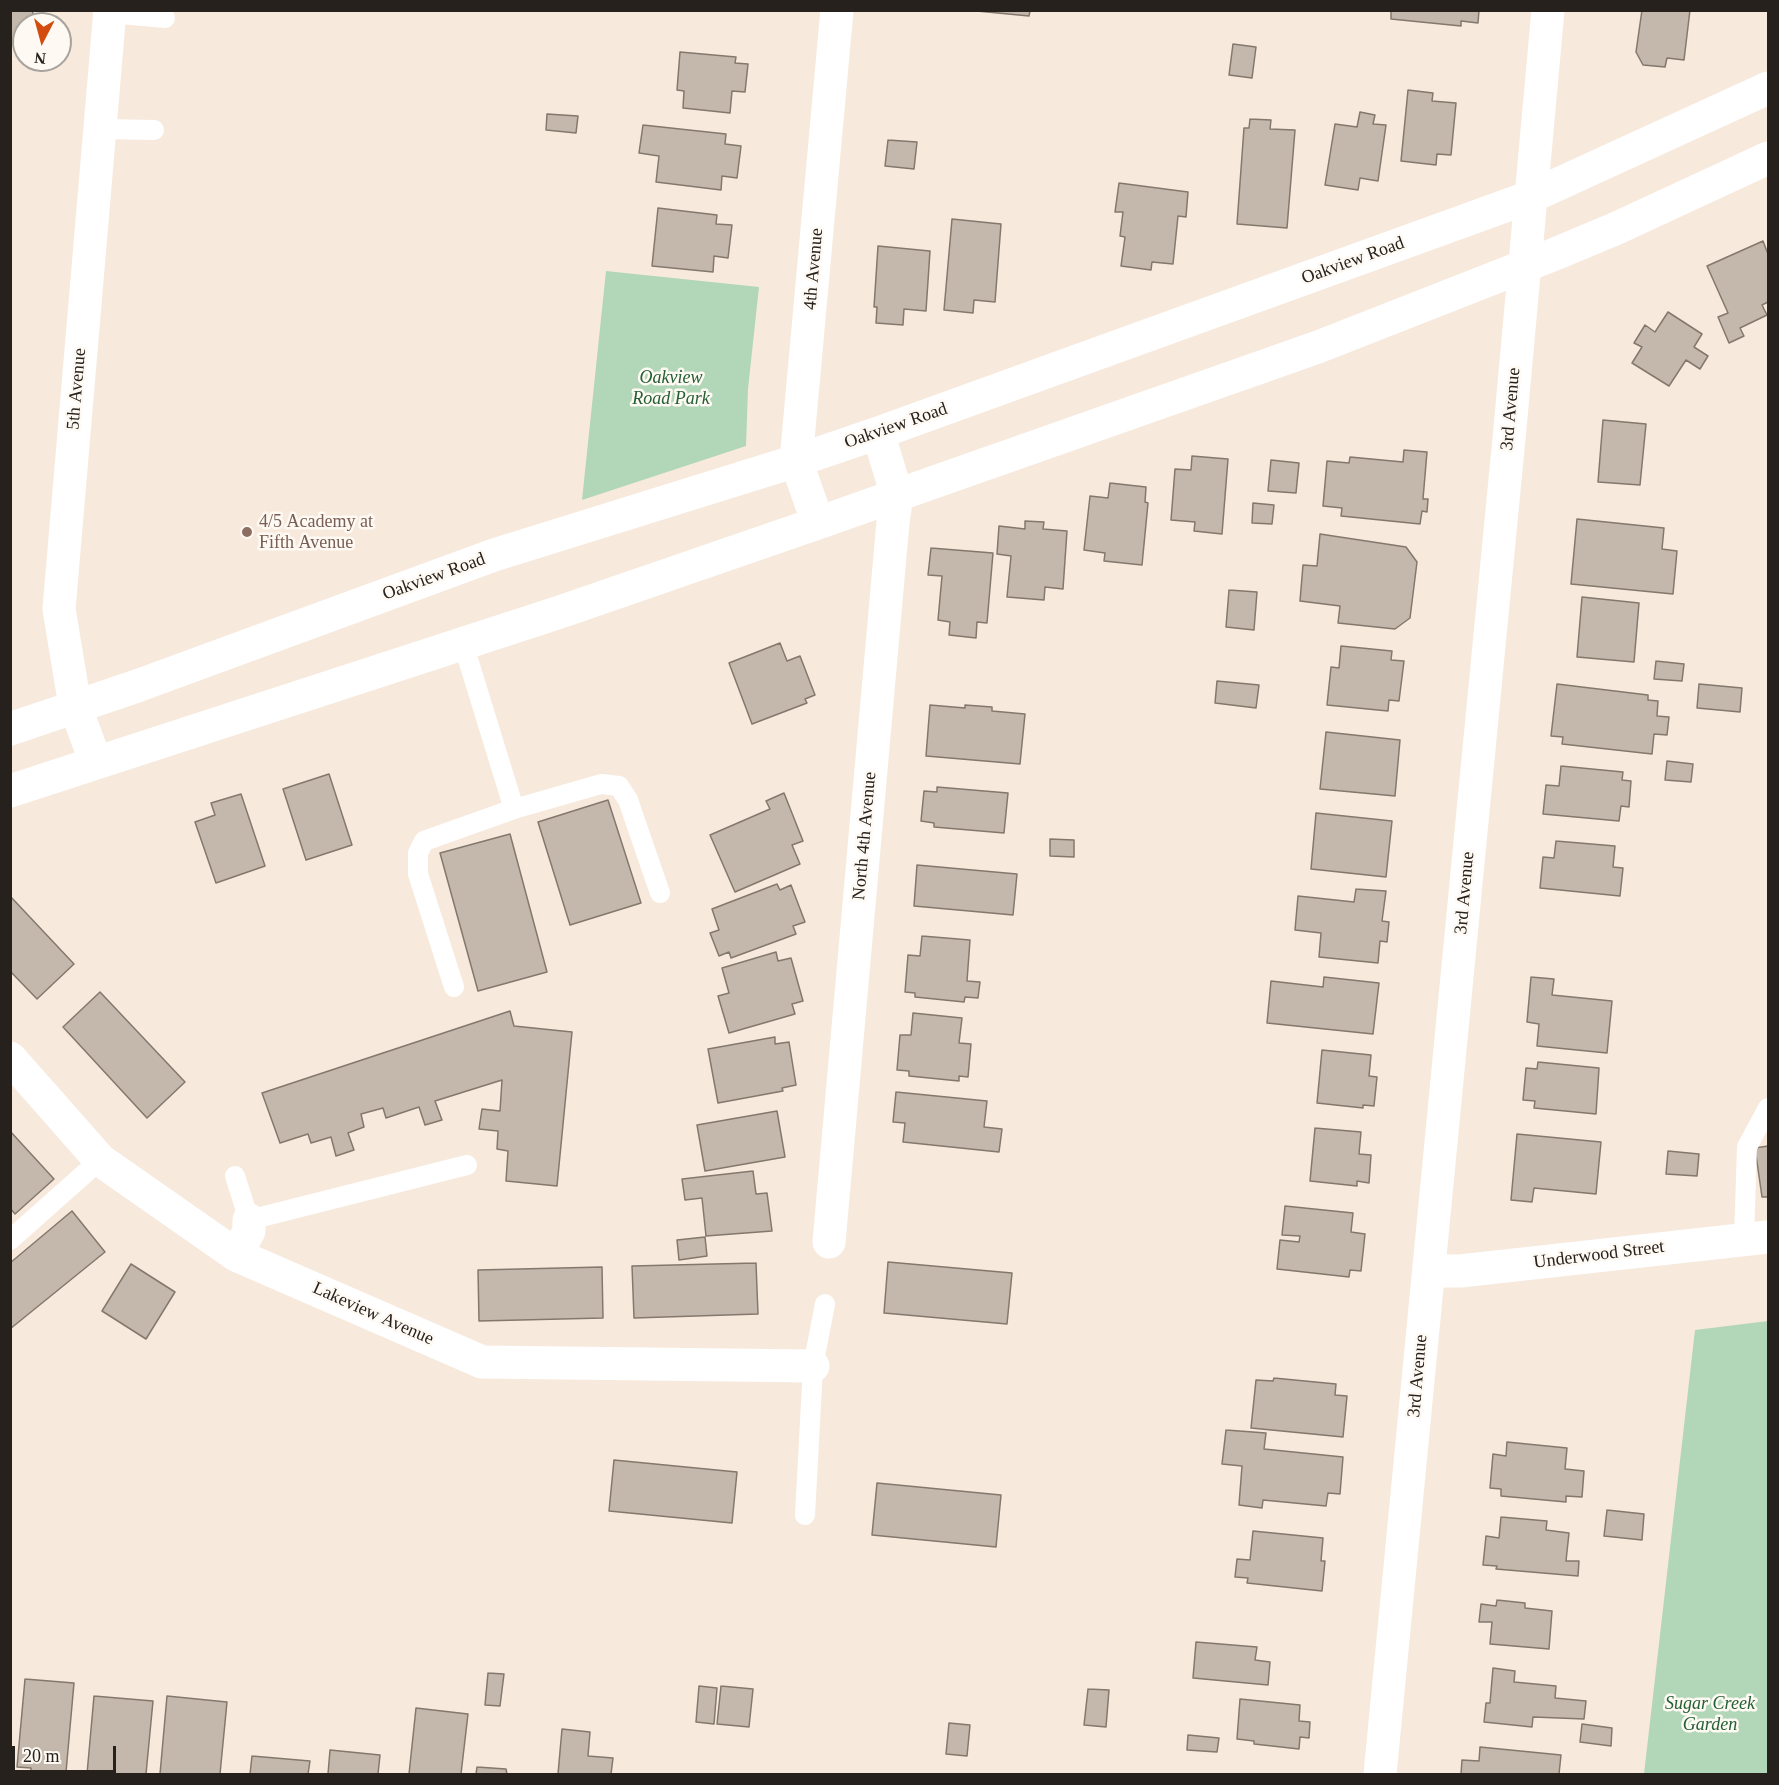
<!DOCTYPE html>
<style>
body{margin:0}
#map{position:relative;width:1779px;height:1785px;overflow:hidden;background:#f7eadd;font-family:"Times New Roman",serif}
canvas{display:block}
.frame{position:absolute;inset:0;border:12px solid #26211c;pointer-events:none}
.north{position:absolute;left:12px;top:12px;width:60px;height:60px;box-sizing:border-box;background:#fef9f3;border:2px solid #a8a39d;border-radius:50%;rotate:186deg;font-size:16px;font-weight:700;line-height:24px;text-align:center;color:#26211c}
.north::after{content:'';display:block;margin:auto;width:21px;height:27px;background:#d24c10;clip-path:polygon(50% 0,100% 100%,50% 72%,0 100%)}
.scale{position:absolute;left:12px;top:1746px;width:104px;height:27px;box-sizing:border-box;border:3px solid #26211c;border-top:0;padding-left:8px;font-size:18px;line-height:21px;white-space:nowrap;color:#26211c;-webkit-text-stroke:4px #fef9f3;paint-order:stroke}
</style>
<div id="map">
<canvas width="1779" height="1785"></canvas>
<div class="frame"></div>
<div class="north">N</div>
<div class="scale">20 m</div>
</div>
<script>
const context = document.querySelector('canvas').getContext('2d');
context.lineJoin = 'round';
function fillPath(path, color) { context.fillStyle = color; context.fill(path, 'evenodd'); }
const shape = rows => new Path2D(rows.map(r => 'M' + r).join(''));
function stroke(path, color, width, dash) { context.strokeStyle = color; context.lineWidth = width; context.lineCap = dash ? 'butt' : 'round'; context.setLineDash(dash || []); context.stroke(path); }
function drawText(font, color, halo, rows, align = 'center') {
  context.font = font + ' "Times New Roman",serif'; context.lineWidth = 5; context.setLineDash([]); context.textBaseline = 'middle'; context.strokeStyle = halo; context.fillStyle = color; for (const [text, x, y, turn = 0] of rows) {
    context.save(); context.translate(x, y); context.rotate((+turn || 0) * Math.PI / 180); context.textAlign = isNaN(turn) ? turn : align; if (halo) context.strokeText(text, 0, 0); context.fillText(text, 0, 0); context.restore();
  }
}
fillPath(shape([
 [606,271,759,287,748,389,746,446,582,500],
 [1768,1321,1768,1774,1644,1774,1695,1330]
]), '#b2d6b8');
const building = shape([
 [10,10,33,10,32,24,24,24,24,38,20,38,20,43,10,42,10,10],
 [966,10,1040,10,1030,11,1029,16,966,10],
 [1391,10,1479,10,1478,23,1461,21,1461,26,1391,19,1391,10],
 [1642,10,1690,10,1684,60,1667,58,1665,67,1643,65,1636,52,1642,10],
 [1233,44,1256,47,1252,78,1229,75,1233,44],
 [680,52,736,57,735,63,748,64,745,92,732,91,730,113,683,108,684,91,677,90,680,52],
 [1408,90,1433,93,1432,101,1456,103,1451,155,1437,154,1436,165,1401,161,1408,90],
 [1360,112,1375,115,1373,124,1386,125,1378,181,1360,178,1358,190,1325,185,1335,124,1357,127,1360,112],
 [547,114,578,116,576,133,546,130,547,114],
 [1250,119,1271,120,1270,129,1295,130,1287,228,1237,224,1244,128,1249,128,1250,119],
 [643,125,726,134,725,144,741,146,737,178,722,176,721,190,656,182,659,156,639,153,643,125],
 [888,140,917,142,914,169,885,166,888,140],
 [1119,183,1188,192,1186,217,1178,216,1173,264,1152,262,1151,270,1121,266,1125,237,1120,236,1123,212,1115,212,1119,183],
 [658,208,717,215,716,224,732,225,728,258,714,256,713,272,652,266,658,208],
 [952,219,1001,224,995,302,974,300,973,313,944,310,952,219],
 [1763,241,1768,254,1768,302,1762,305,1767,315,1740,328,1744,336,1729,343,1718,317,1728,313,1707,266,1763,241],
 [878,246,930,251,926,311,904,309,903,325,876,323,877,307,874,307,878,246],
 [1668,312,1702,334,1694,347,1708,356,1700,369,1686,360,1669,386,1632,363,1642,347,1634,343,1645,325,1655,332,1668,312],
 [1603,420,1646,424,1640,485,1598,482,1603,420],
 [1404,450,1427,452,1423,499,1428,499,1427,512,1422,511,1420,524,1341,516,1342,508,1323,506,1327,461,1349,463,1350,457,1403,462,1404,450],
 [1192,456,1228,459,1222,534,1194,531,1195,522,1171,520,1175,469,1191,470,1192,456],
 [1271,460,1299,463,1296,493,1268,491,1271,460],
 [1110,483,1146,487,1145,502,1148,503,1142,565,1104,561,1105,553,1084,550,1090,496,1108,498,1110,483],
 [1253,503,1274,505,1272,524,1252,523,1253,503],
 [1577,519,1664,528,1662,549,1677,551,1673,594,1571,584,1577,519],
 [1025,521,1044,522,1043,529,1067,531,1063,589,1045,587,1044,600,1007,597,1011,556,997,554,999,526,1025,529,1025,521],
 [1320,534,1406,547,1417,562,1410,618,1395,629,1338,623,1340,606,1300,601,1303,565,1317,566,1320,534],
 [931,548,993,553,987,623,977,622,976,638,949,635,950,622,938,620,942,576,928,575,931,548],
 [1229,590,1257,592,1254,630,1226,627,1229,590],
 [1582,597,1639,603,1634,662,1577,657,1582,597],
 [780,643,787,661,800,656,815,695,805,699,807,703,752,724,729,663,780,643],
 [1341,646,1392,651,1391,660,1404,661,1399,701,1389,700,1388,711,1327,705,1331,667,1339,668,1341,646],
 [1656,661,1684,664,1682,681,1654,679,1656,661],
 [1217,681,1259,685,1256,708,1215,703,1217,681],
 [1557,684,1648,695,1648,700,1658,701,1657,716,1669,717,1667,735,1654,734,1652,754,1562,744,1563,737,1551,736,1557,684],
 [1699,684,1742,688,1740,712,1697,708,1699,684],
 [930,705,965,708,965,705,992,707,992,711,1025,714,1020,764,926,756,930,705],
 [1326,732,1400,740,1395,796,1320,789,1326,732],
 [1667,761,1693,764,1691,782,1665,780,1667,761],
 [1561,766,1623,772,1622,780,1631,781,1629,807,1621,806,1619,821,1543,814,1546,785,1559,786,1561,766],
 [329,774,352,845,306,860,283,789,329,774],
 [937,787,1008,793,1004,833,934,827,934,823,921,821,924,791,937,792,937,787],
 [784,793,803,841,792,845,800,864,735,892,710,835,770,809,766,801,784,793],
 [241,794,265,866,216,883,195,822,215,815,211,803,241,794],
 [608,800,641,903,570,925,538,822,608,800],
 [1316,813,1392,821,1386,877,1311,869,1316,813],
 [510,834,547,972,478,991,440,853,510,834],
 [1050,839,1074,840,1074,857,1050,856,1050,839],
 [1556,841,1615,846,1613,867,1623,868,1620,896,1540,888,1543,857,1554,858,1556,841],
 [917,865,1017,874,1013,915,914,906,917,865],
 [777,884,780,890,791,885,805,922,793,926,796,934,731,958,729,952,719,956,710,933,719,930,712,909,777,884],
 [1356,889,1386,891,1382,921,1389,922,1387,942,1380,941,1378,963,1319,957,1321,933,1295,930,1298,896,1354,902,1356,889],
 [10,896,74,964,37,999,10,971,10,896],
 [922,936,970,940,967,981,980,982,978,998,965,997,964,1002,915,997,915,993,905,992,908,955,920,956,922,936],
 [776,952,778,961,791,958,803,1001,792,1004,795,1014,729,1033,718,996,729,993,722,968,776,952],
 [1324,977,1379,983,1373,1034,1267,1023,1271,981,1323,987,1324,977],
 [1531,977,1554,979,1552,995,1612,1001,1607,1053,1537,1046,1539,1024,1527,1022,1531,977],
 [100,992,185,1082,147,1118,63,1027,100,992],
 [510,1011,514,1026,572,1032,557,1186,506,1181,508,1151,497,1149,498,1131,479,1129,482,1109,500,1111,502,1080,435,1101,442,1120,425,1125,419,1107,386,1118,383,1108,361,1114,364,1127,348,1133,354,1150,336,1156,331,1137,311,1143,308,1134,280,1143,262,1093,510,1011],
 [913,1013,962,1018,959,1043,971,1044,968,1077,959,1076,959,1081,909,1076,909,1071,897,1070,900,1035,911,1035,913,1013],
 [775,1037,775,1044,789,1042,796,1085,782,1088,783,1091,718,1103,708,1049,775,1037],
 [1322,1050,1371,1055,1369,1076,1377,1077,1374,1106,1363,1105,1363,1108,1317,1103,1322,1050],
 [1538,1062,1599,1068,1596,1114,1534,1108,1535,1101,1523,1100,1526,1068,1537,1069,1538,1062],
 [896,1092,987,1101,984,1127,1002,1129,999,1152,903,1142,905,1123,893,1122,896,1092],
 [777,1111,785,1157,705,1171,697,1125,777,1111],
 [1315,1128,1361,1132,1359,1154,1371,1155,1369,1183,1357,1181,1357,1186,1310,1181,1315,1128],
 [10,1131,54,1179,15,1214,10,1208,10,1131],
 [1517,1134,1601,1142,1596,1194,1534,1188,1532,1202,1511,1200,1517,1134],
 [1768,1146,1768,1197,1762,1197,1755,1148,1768,1146],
 [1668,1151,1699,1154,1697,1176,1666,1174,1668,1151],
 [753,1171,756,1194,767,1193,772,1231,706,1236,702,1198,685,1200,682,1179,753,1171],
 [1285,1206,1353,1213,1351,1232,1365,1234,1361,1271,1350,1270,1349,1277,1277,1269,1280,1240,1299,1242,1300,1236,1282,1235,1285,1206],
 [72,1211,105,1252,10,1329,10,1263,72,1211],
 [705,1237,707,1256,679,1260,677,1240,705,1237],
 [888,1262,1012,1273,1007,1324,884,1313,888,1262],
 [756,1263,758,1314,634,1318,632,1266,756,1263],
 [131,1264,175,1292,146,1339,102,1311,131,1264],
 [602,1267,603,1318,479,1321,478,1270,602,1267],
 [1274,1378,1336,1384,1335,1395,1347,1396,1343,1437,1251,1428,1256,1380,1273,1381,1274,1378],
 [1226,1430,1266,1433,1264,1449,1343,1457,1340,1494,1328,1493,1326,1506,1263,1500,1262,1508,1239,1505,1242,1466,1222,1464,1226,1430],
 [1507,1442,1567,1448,1565,1469,1584,1471,1582,1497,1566,1496,1566,1502,1501,1496,1501,1489,1490,1488,1493,1454,1506,1456,1507,1442],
 [614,1460,737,1472,732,1523,609,1511,614,1460],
 [877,1483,1001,1495,996,1547,872,1535,877,1483],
 [1607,1510,1644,1514,1642,1540,1604,1536,1607,1510],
 [1501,1517,1547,1521,1546,1530,1569,1533,1566,1561,1579,1561,1578,1576,1496,1569,1497,1566,1483,1565,1486,1536,1499,1538,1501,1517],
 [1253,1531,1323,1538,1321,1561,1325,1561,1322,1591,1247,1583,1248,1578,1235,1577,1237,1559,1250,1560,1253,1531],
 [1497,1600,1525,1603,1525,1608,1552,1611,1549,1649,1490,1644,1492,1622,1479,1622,1481,1604,1496,1606,1497,1600],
 [1196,1642,1257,1647,1255,1660,1270,1662,1268,1685,1193,1678,1196,1642],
 [1493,1668,1515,1671,1514,1682,1556,1686,1555,1698,1586,1701,1584,1719,1533,1717,1532,1727,1484,1722,1486,1703,1490,1703,1493,1668],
 [488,1673,504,1674,500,1706,485,1705,488,1673],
 [25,1679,74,1683,66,1772,60,1772,60,1774,31,1774,31,1768,17,1767,25,1679],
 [699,1686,717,1688,714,1724,696,1722,699,1686],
 [721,1686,753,1689,749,1727,717,1724,721,1686],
 [1088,1689,1109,1690,1106,1727,1084,1725,1088,1689],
 [94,1696,153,1701,146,1774,87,1774,94,1696],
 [167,1696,227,1702,220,1774,160,1774,167,1696],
 [1240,1699,1300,1705,1299,1721,1310,1722,1309,1738,1300,1737,1299,1749,1254,1744,1254,1741,1237,1739,1240,1699],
 [416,1708,468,1714,461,1774,409,1774,416,1708],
 [949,1723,970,1725,967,1756,946,1754,949,1723],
 [1582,1724,1612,1728,1611,1746,1580,1742,1582,1724],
 [562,1729,590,1732,588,1756,613,1758,611,1774,558,1774,562,1729],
 [1188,1735,1219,1738,1217,1752,1187,1750,1188,1735],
 [1480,1747,1561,1755,1559,1774,1461,1774,1462,1760,1479,1761,1480,1747],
 [330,1750,380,1755,378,1774,328,1774,330,1750],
 [252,1756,310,1761,308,1774,250,1774,252,1756],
 [477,1767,506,1769,507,1774,476,1774,477,1767]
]);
fillPath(building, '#c4b7ab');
stroke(building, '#84786c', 1.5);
stroke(shape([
 [110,13,165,18],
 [100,129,154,130],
 [514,809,601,784,619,786,628,800,660,893],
 [454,987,418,874,418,853,424,841,514,809,463,643],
 [235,1176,249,1220,467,1165],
 [1744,1239,1747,1147,1768,1108],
 [10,1240,100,1160],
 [805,1515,813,1366,825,1304]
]), '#fff', 20);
stroke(shape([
 [818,523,796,461,837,10],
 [10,729,137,686,494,555,796,461,878,433,1530,197,1768,88],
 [96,763,75,706,59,609,110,10],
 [10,791,560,612,818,523,1318,347,1555,254,1617,228,1768,158],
 [10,1058,100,1160,236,1255,482,1362,813,1366],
 [829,1242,893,522,897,495,878,433],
 [236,1255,249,1231,249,1220],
 [1429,1271,1460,1271,1768,1237],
 [1380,1774,1510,428,1548,10]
]), '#fff', 33);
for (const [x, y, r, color] of [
 [247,532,6,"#8d6e63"]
]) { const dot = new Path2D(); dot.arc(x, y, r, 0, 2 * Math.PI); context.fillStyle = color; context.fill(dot); stroke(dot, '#fef9f3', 2); }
drawText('18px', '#26211c', '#fef9f3', [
 ["Oakview Road",1353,261,-20],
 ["4th Avenue",814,269,-85],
 ["5th Avenue",77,389,-85],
 ["3rd Avenue",1511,409,-85],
 ["Oakview Road",896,426,-19],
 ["Oakview Road",434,577,-20],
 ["North 4th Avenue",865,836,-85],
 ["3rd Avenue",1465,893,-85],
 ["Underwood Street",1599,1255,-7],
 ["Lakeview Avenue",373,1314,24],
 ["3rd Avenue",1418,1376,-85]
]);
drawText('italic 18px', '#236035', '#fef9f3', [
 ["Oakview",671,378],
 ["Road Park",671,399],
 ["Sugar Creek",1710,1704],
 ["Garden",1710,1725]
]);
drawText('18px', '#785e54', '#fef9f3', [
 ["4/5 Academy at",259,522],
 ["Fifth Avenue",259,543]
], 'left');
</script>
